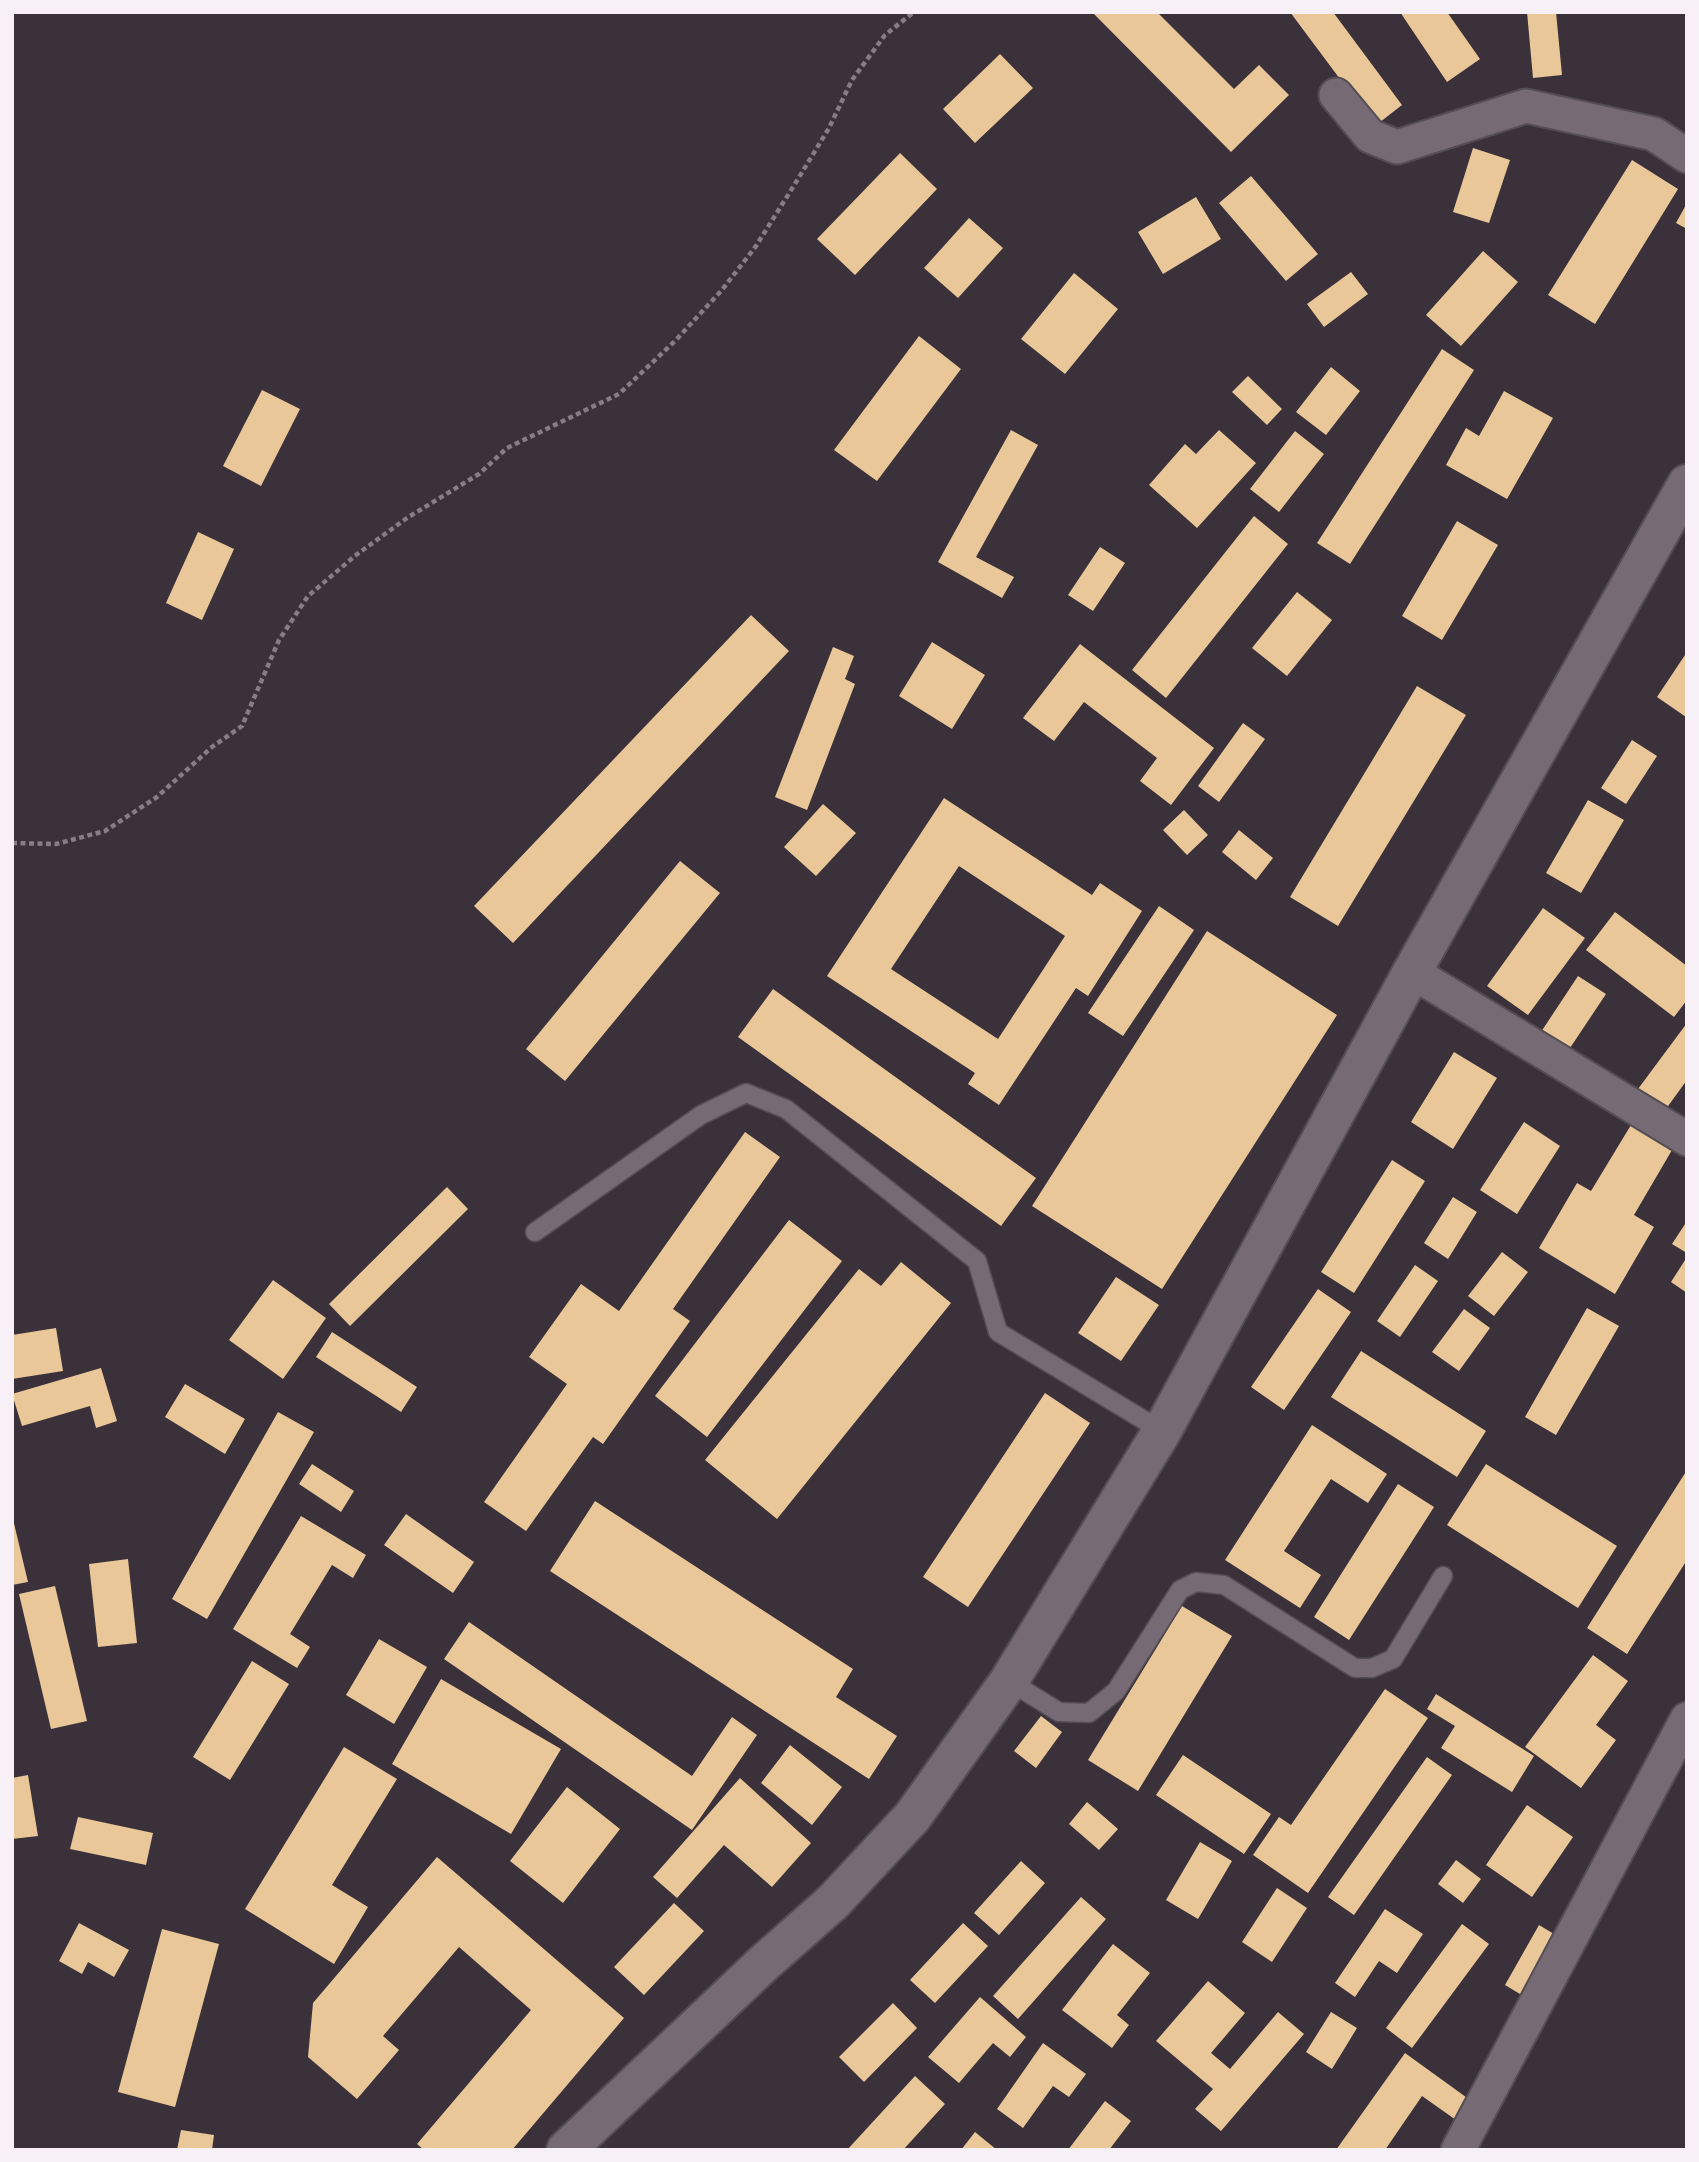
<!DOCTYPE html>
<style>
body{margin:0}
#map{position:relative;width:1699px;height:2162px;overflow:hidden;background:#3b313a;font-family:"Crimson Pro",serif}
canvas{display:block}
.frame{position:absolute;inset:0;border:14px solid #f7f0f6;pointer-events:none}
</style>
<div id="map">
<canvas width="1699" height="2162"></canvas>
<div class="frame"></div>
</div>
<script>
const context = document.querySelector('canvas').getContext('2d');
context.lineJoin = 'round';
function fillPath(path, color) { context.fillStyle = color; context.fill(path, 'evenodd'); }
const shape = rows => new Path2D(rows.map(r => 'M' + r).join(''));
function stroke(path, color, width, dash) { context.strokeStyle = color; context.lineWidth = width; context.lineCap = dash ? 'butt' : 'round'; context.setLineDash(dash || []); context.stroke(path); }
fillPath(shape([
 [1092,12,1157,12,1234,89,1259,65,1289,95,1231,152],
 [1290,12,1333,12,1402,105,1375,126],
 [1400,12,1447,12,1480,59,1447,82],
 [1527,12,1556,12,1562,75,1533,78],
 [1000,54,1033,88,975,143,943,109],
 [1473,148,1510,160,1489,223,1453,212],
 [900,153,937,189,855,275,817,239],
 [1632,160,1678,189,1595,324,1548,295],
 [1251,176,1318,254,1286,281,1219,203],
 [1196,197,1221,239,1163,274,1138,232],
 [1687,203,1687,229,1676,223],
 [969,218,1003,248,958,298,924,268],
 [1483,251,1518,282,1461,346,1426,315],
 [1351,272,1368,294,1324,327,1307,304],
 [1074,273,1118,309,1065,374,1021,339],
 [919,336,961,369,877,481,834,450],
 [1442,349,1474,370,1350,564,1317,543],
 [1331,367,1360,391,1326,435,1296,412],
 [1248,376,1282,409,1267,425,1232,392],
 [262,390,300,409,261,486,223,466],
 [1504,391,1553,418,1507,499,1446,465,1466,428,1479,436],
 [1011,430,1038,445,976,557,1014,577,1002,598,938,562],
 [1219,430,1256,463,1197,528,1149,485,1185,444,1196,454],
 [1295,431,1324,454,1279,512,1250,489],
 [1254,516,1288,544,1166,698,1132,670],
 [1457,521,1498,545,1442,640,1402,616],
 [198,532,234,549,202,620,166,603],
 [1100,547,1125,563,1093,611,1068,595],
 [1297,592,1332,620,1287,676,1252,648],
 [751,615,789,651,513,943,474,906],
 [932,642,985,675,952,729,899,696],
 [1080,644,1214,748,1171,805,1140,781,1157,758,1084,702,1054,741,1023,718],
 [833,647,854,656,845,679,855,684,807,810,775,797],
 [1687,652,1687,715,1686,717,1657,697],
 [1417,686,1466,715,1338,926,1290,897],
 [1243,723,1265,739,1219,802,1198,786],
 [1632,740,1657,756,1626,804,1601,788],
 [944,798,1092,895,1100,883,1142,911,1088,996,1076,988,999,1105,968,1084,975,1073,827,976],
 [959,866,1065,936,998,1039,891,969],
 [1588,800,1624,820,1581,893,1546,873],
 [823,804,856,833,816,876,784,847],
 [1184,810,1208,835,1187,855,1163,830],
 [1239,830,1273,858,1256,880,1222,852],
 [680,861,720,893,565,1081,526,1049],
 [1159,906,1194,930,1123,1036,1088,1013],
 [1543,908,1585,938,1528,1015,1487,986],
 [1615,912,1687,966,1687,1000,1674,1017,1586,950],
 [1207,931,1337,1015,1162,1289,1032,1206],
 [1578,976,1606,994,1568,1051,1541,1032],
 [773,989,1036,1178,1001,1226,738,1037],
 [1687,1023,1687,1080,1663,1113,1635,1093],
 [1454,1052,1497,1078,1453,1149,1411,1122],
 [1524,1122,1560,1146,1517,1214,1480,1190],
 [1631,1125,1672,1150,1634,1215,1654,1227,1615,1294,1539,1248,1577,1183,1591,1191],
 [745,1132,780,1157,673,1309,690,1321,603,1444,593,1437,526,1531,484,1502,567,1384,529,1357,581,1284,619,1311],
 [1392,1160,1425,1181,1354,1293,1321,1272],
 [447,1187,468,1209,350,1326,329,1304],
 [1453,1197,1477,1212,1448,1259,1424,1243],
 [789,1220,842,1261,707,1437,655,1396],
 [1687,1221,1687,1253,1672,1244],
 [1502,1252,1528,1272,1494,1316,1468,1296],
 [1687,1257,1687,1293,1671,1282],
 [901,1262,951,1303,777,1519,705,1460,859,1269,881,1286],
 [1415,1265,1438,1281,1400,1337,1377,1321],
 [1116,1277,1159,1305,1121,1361,1078,1333],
 [273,1280,326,1318,283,1379,229,1340],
 [1318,1289,1351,1312,1284,1410,1251,1387],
 [1587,1308,1619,1326,1556,1435,1525,1417],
 [1464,1309,1490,1328,1459,1371,1432,1352],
 [56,1328,63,1371,12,1379,12,1335],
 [332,1332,417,1387,401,1412,316,1357],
 [1361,1351,1486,1431,1457,1477,1331,1397],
 [101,1368,117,1421,96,1428,90,1406,22,1426,12,1394],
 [185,1384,245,1419,225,1454,165,1417],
 [1045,1393,1090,1423,968,1607,923,1577],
 [278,1412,314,1432,207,1619,172,1599],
 [1312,1425,1387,1474,1368,1503,1331,1479,1284,1551,1321,1575,1300,1608,1225,1560],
 [312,1464,354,1491,341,1512,299,1484],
 [1486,1464,1617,1546,1578,1608,1447,1525],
 [1687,1470,1687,1560,1627,1654,1587,1628],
 [1398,1484,1434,1507,1349,1640,1314,1617],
 [595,1501,853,1669,836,1697,897,1736,869,1779,550,1571],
 [406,1514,474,1562,453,1593,384,1545],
 [12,1515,28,1582,12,1585],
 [301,1516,366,1555,353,1578,332,1565,290,1634,310,1647,297,1668,233,1629],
 [128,1559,137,1643,98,1647,89,1564],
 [55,1586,87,1721,51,1729,19,1594],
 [1182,1606,1232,1636,1138,1791,1088,1760],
 [469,1622,692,1776,732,1717,757,1735,692,1830,444,1659],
 [379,1639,427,1667,394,1724,346,1695],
 [1593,1655,1628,1681,1596,1725,1616,1740,1581,1788,1525,1747],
 [252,1661,289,1684,230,1780,193,1757],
 [441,1679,561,1749,511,1834,392,1764],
 [1385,1689,1428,1718,1308,1893,1253,1855,1279,1817,1291,1825],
 [1436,1694,1534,1756,1512,1792,1441,1748,1455,1726,1427,1709],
 [1041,1716,1062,1732,1036,1768,1014,1751],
 [790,1745,842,1787,812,1825,761,1783],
 [344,1747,397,1779,332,1885,368,1907,334,1964,245,1909],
 [1183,1755,1271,1814,1244,1854,1156,1795],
 [1427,1757,1452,1775,1354,1915,1328,1897],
 [28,1775,38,1836,12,1839,12,1778],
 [740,1778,811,1843,772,1887,724,1845,677,1898,653,1877],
 [567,1787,620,1829,563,1903,510,1861],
 [1087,1802,1118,1829,1099,1850,1069,1824],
 [1527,1805,1573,1837,1532,1897,1486,1865],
 [78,1817,153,1833,146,1865,70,1849],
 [1200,1842,1232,1861,1198,1919,1166,1900],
 [437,1857,624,2018,512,2150,424,2150,417,2144,531,2010,459,1947,383,2036,399,2050,357,2099,308,2057,313,2003],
 [1456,1860,1481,1879,1463,1903,1438,1884],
 [1021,1861,1045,1883,999,1935,974,1913],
 [1277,1888,1307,1908,1272,1962,1242,1942],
 [1081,1897,1106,1919,1018,2019,993,1996],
 [674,1903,704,1931,644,1995,614,1967],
 [1385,1909,1423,1934,1397,1973,1379,1961,1355,1997,1335,1983],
 [79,1923,129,1950,114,1977,88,1962,82,1974,59,1961],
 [963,1923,988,1946,935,2003,910,1980],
 [1462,1924,1489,1944,1412,2048,1386,2028],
 [1539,1925,1559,1937,1525,1997,1505,1985],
 [162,1929,219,1944,175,2107,118,2092],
 [1113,1944,1150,1973,1117,2015,1129,2025,1112,2048,1062,2010],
 [1208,1981,1245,2013,1211,2053,1230,2069,1278,2012,1304,2034,1221,2131,1195,2109,1213,2089,1156,2041],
 [980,1997,1026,2037,1010,2057,993,2043,959,2083,928,2057],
 [893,2003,917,2028,864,2082,839,2057],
 [1331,2012,1357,2028,1332,2069,1306,2052],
 [1043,2043,1086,2074,1069,2097,1053,2086,1023,2128,997,2109],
 [1405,2053,1470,2100,1456,2120,1422,2096,1385,2150,1336,2150],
 [915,2076,945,2104,903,2150,847,2150],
 [1105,2101,1131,2121,1109,2150,1068,2150],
 [181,2130,214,2135,212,2150,177,2150],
 [975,2132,997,2150,961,2150]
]), '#eac798');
const lane = shape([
 [535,1232,701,1115,746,1093,786,1109,977,1261,998,1332,1162,1431],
 [1009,1681,1059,1712,1089,1713,1116,1691,1180,1590,1196,1582,1224,1585,1355,1668,1372,1668,1393,1659,1443,1576]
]);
const street = shape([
 [1336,95,1370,136,1397,147,1526,106,1654,134,1687,156],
 [1412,972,1687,1139],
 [1458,2150,1687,1719]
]);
const secondary = shape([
 [566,2150,765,1962,833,1902,913,1816,1009,1681,1162,1431,1412,972,1687,484]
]);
stroke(lane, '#554d54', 21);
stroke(street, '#554d54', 37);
stroke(secondary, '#554d54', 42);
stroke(shape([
 [12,843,56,844,105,831,157,797,212,747,242,726,279,640,308,596,356,555,407,518,479,474,507,448,619,394,675,341,722,290,756,246,798,179,829,128,852,80,885,35,914,12]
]), '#867d85', 4.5, [5, 3.5]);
stroke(lane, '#766b74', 18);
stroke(street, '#766b74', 33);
stroke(secondary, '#766b74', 38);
</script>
